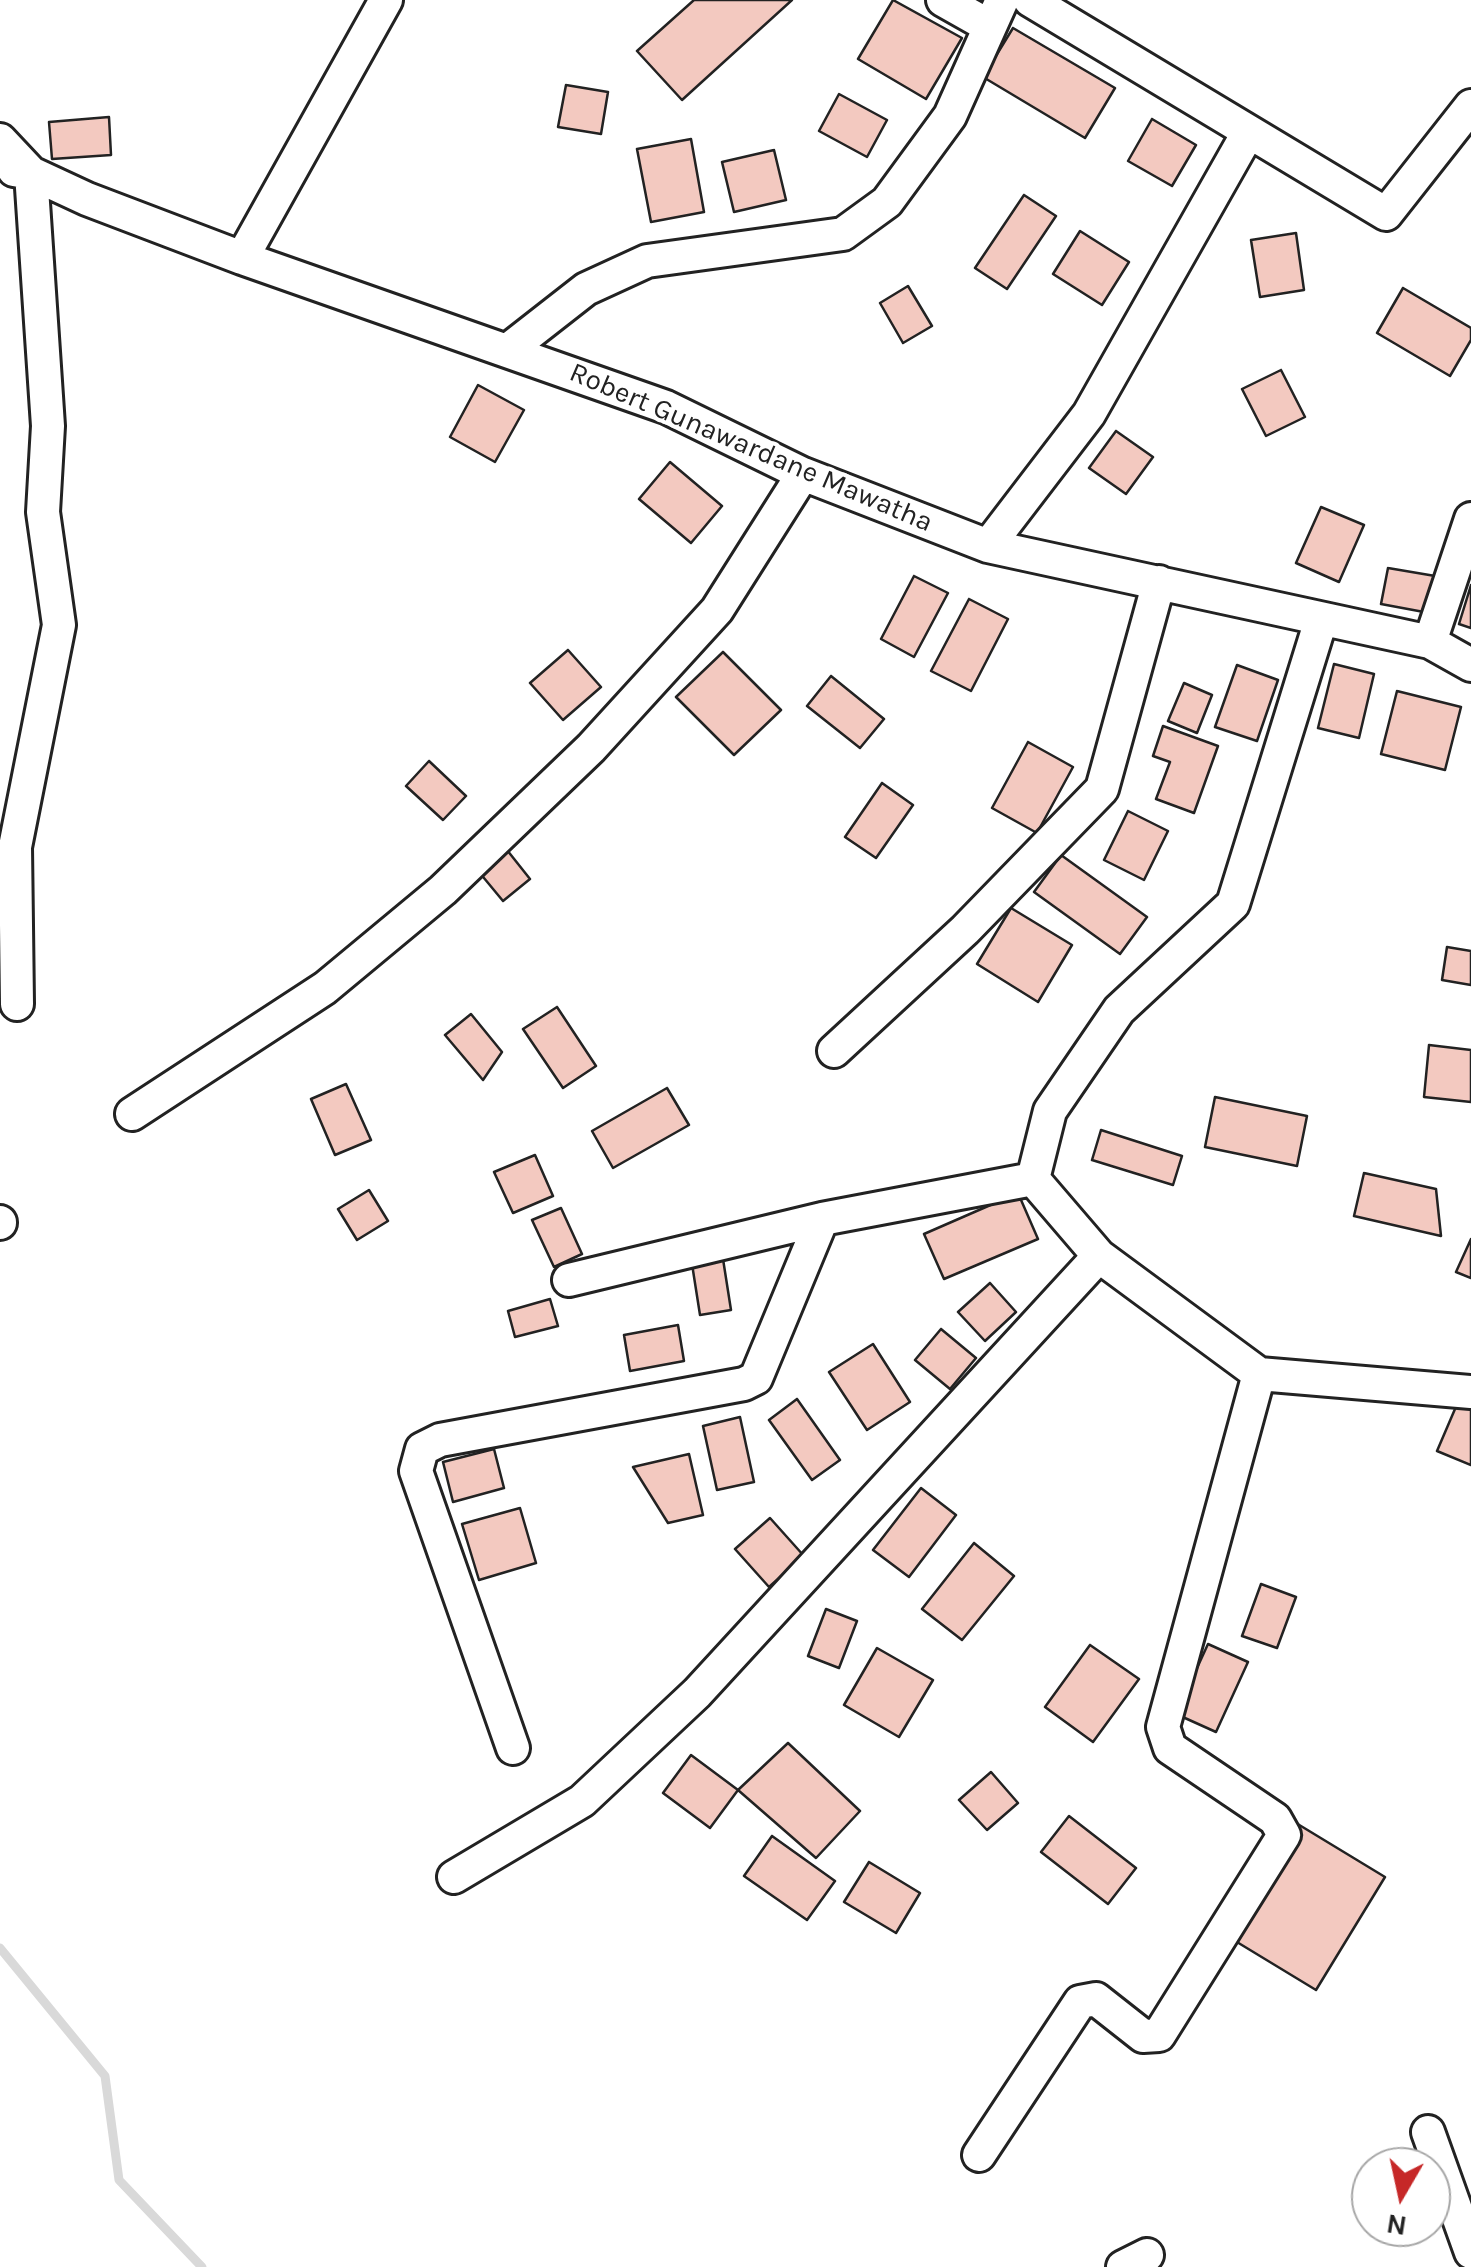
<!DOCTYPE html>
<style>
body{margin:0}
#map{position:relative;width:1471px;height:2267px;overflow:hidden;background:#fff;font-family:Karla,sans-serif}
canvas{display:block}
.north{position:absolute;left:1351px;top:2147px;width:100px;height:100px;box-sizing:border-box;background:#fff;border:2px solid #a7a7a7;border-radius:50%;rotate:189deg;font-size:28px;font-weight:700;line-height:40px;text-align:center;color:#222}
.north::after{content:'';display:block;margin:auto;width:35px;height:45px;background:#c62828;clip-path:polygon(50% 0,100% 100%,50% 72%,0 100%)}
</style>
<div id="map">
<canvas width="1471" height="2267"></canvas>
<div class="north">N</div>
</div>
<script>
const context = document.querySelector('canvas').getContext('2d');
context.lineJoin = 'round';
const shape = rows => new Path2D(rows.map(r => 'M' + r).join(''));
function stroke(path, color, width, dash) { context.strokeStyle = color; context.lineWidth = width; context.lineCap = dash ? 'butt' : 'round'; context.setLineDash(dash || []); context.stroke(path); }
function fillPath(path, color) { context.fillStyle = color; context.fill(path, 'evenodd'); }
function drawText(font, color, halo, rows, align = 'center') {
  context.font = font + ' Karla,sans-serif'; context.lineWidth = 8; context.setLineDash([]); context.textBaseline = 'middle'; context.strokeStyle = halo; context.fillStyle = color; for (const [text, x, y, turn = 0] of rows) {
    context.save(); context.translate(x, y); context.rotate((+turn || 0) * Math.PI / 180); context.textAlign = isNaN(turn) ? turn : align; if (halo) context.strokeText(text, 0, 0); context.fillText(text, 0, 0); context.restore();
  }
}
stroke(shape([
 [0,1948,105,2076,119,2180,202,2267]
]), '#d9d9d9', 9);
const building = shape([
 [694,0,792,0,682,100,637,51,694,0],
 [893,0,962,38,926,99,858,59,893,0],
 [1013,28,1115,88,1085,138,983,77,1013,28],
 [566,85,608,92,601,134,558,127,566,85],
 [839,94,887,120,867,157,819,131,839,94],
 [109,117,111,155,52,159,49,122,109,117],
 [1152,119,1196,145,1172,186,1128,161,1152,119],
 [691,139,704,212,651,222,637,149,691,139],
 [774,150,786,200,734,212,722,162,774,150],
 [1024,195,1056,216,1007,289,975,268,1024,195],
 [1080,231,1129,262,1102,305,1053,274,1080,231],
 [1296,233,1304,290,1260,297,1251,240,1296,233],
 [908,286,932,326,903,343,880,303,908,286],
 [1403,288,1471,328,1471,340,1450,376,1377,333,1403,288],
 [1281,370,1305,417,1266,436,1242,389,1281,370],
 [478,385,524,410,495,462,450,437,478,385],
 [1116,431,1153,457,1126,494,1089,468,1116,431],
 [670,462,722,506,691,543,639,499,670,462],
 [1321,507,1364,525,1339,582,1296,563,1321,507],
 [1388,568,1447,578,1440,615,1381,604,1388,568],
 [914,576,948,593,914,657,881,639,914,576],
 [1471,585,1471,628,1459,624,1471,585],
 [969,599,1008,619,971,691,931,671,969,599],
 [568,650,601,687,563,720,530,683,568,650],
 [723,652,781,710,734,755,676,697,723,652],
 [1334,664,1374,674,1359,738,1318,728,1334,664],
 [1237,665,1278,680,1257,741,1215,727,1237,665],
 [831,676,884,719,860,748,807,706,831,676],
 [1184,683,1212,695,1197,733,1168,721,1184,683],
 [1397,691,1461,707,1445,770,1381,754,1397,691],
 [1163,726,1218,746,1194,813,1156,799,1170,762,1153,756,1163,726],
 [1028,742,1073,767,1037,833,992,808,1028,742],
 [429,761,466,796,443,820,406,786,429,761],
 [882,783,913,805,876,858,845,837,882,783],
 [1128,811,1168,831,1144,880,1104,860,1128,811],
 [507,850,530,879,503,901,479,872,507,850],
 [1061,855,1147,917,1120,954,1034,892,1061,855],
 [1011,908,1072,945,1038,1002,977,964,1011,908],
 [1447,947,1471,951,1471,985,1442,980,1447,947],
 [557,1007,596,1066,563,1088,523,1029,557,1007],
 [471,1014,502,1052,483,1080,445,1035,471,1014],
 [1429,1045,1471,1050,1471,1102,1424,1097,1429,1045],
 [346,1084,371,1140,335,1155,311,1099,346,1084],
 [667,1088,689,1125,613,1168,592,1131,667,1088],
 [1215,1097,1307,1116,1297,1166,1205,1147,1215,1097],
 [1101,1130,1182,1156,1173,1185,1092,1160,1101,1130],
 [535,1155,553,1196,513,1213,494,1172,535,1155],
 [1364,1173,1436,1189,1441,1236,1354,1216,1364,1173],
 [369,1190,388,1221,357,1240,338,1209,369,1190],
 [1018,1193,1038,1239,944,1279,924,1234,1018,1193],
 [561,1208,582,1254,554,1267,532,1220,561,1208],
 [1471,1239,1471,1278,1456,1272,1471,1239],
 [723,1259,731,1310,700,1315,692,1264,723,1259],
 [990,1283,1016,1312,985,1341,958,1312,990,1283],
 [550,1299,558,1326,515,1337,508,1311,550,1299],
 [678,1325,684,1361,630,1371,624,1335,678,1325],
 [941,1329,976,1358,950,1389,915,1360,941,1329],
 [873,1344,910,1402,867,1430,829,1372,873,1344],
 [797,1399,840,1460,812,1480,769,1420,797,1399],
 [1458,1402,1471,1408,1471,1465,1437,1451,1458,1402],
 [740,1417,754,1482,717,1490,703,1426,740,1417],
 [494,1449,504,1488,453,1502,443,1462,494,1449],
 [689,1454,703,1515,668,1523,633,1467,689,1454],
 [921,1488,956,1515,909,1577,873,1550,921,1488],
 [520,1508,536,1563,479,1580,462,1524,520,1508],
 [770,1518,804,1556,769,1587,735,1549,770,1518],
 [974,1543,1014,1576,962,1640,922,1609,974,1543],
 [1261,1584,1296,1597,1277,1648,1242,1636,1261,1584],
 [826,1609,857,1621,839,1668,808,1656,826,1609],
 [1208,1644,1248,1662,1216,1732,1176,1714,1208,1644],
 [1090,1645,1139,1679,1093,1742,1045,1707,1090,1645],
 [877,1648,933,1680,899,1737,844,1705,877,1648],
 [788,1743,860,1811,816,1858,738,1790,788,1743],
 [691,1755,738,1790,710,1828,663,1793,691,1755],
 [991,1772,1018,1803,987,1830,959,1800,991,1772],
 [1069,1816,1136,1868,1108,1904,1041,1852,1069,1816],
 [1296,1823,1385,1877,1316,1990,1227,1936,1296,1823],
 [772,1836,835,1881,807,1920,744,1876,772,1836],
 [869,1862,920,1893,896,1933,844,1902,869,1862]
]);
fillPath(building, '#f3c9c0');
stroke(building, '#222', 2.5);
const minor = shape([
 [943,0,989,26],
 [1030,0,1386,214,1471,106],
 [0,140,31,173,87,199,242,258,666,407,803,474,988,546,1430,642,1471,665],
 [14,170,31,173,48,426,43,512,59,625,15,847,17,1004],
 [242,258,386,0],
 [508,350,586,289,647,261,843,234,887,202,950,116,1002,0],
 [988,546,1089,414,1248,133],
 [1430,642,1471,519],
 [834,1051,965,930,1102,789,1159,582],
 [132,1114,325,988,443,890,591,748,717,610,803,474],
 [1033,1179,1050,1111,1119,1010,1233,904,1321,620],
 [1033,1179,1099,1256,1259,1374,1471,1392],
 [0,1222,0,1223],
 [569,1280,822,1219],
 [513,1748,416,1471,422,1449,440,1440,744,1384,756,1378,822,1219,1033,1179],
 [454,1877,582,1801,697,1693,1099,1256],
 [1428,2132,1471,2252],
 [979,2155,1080,2002,1096,1999,1143,2036,1159,2035,1284,1835,1275,1819,1170,1748,1163,1727,1259,1374],
 [1123,2267,1147,2255]
]);
stroke(minor, '#222', 38);
stroke(minor, '#fff', 32);
drawText('28px', '#222', '#fff', [
 ["Robert Gunawardane Mawatha",751,448,23]
]);
</script>
